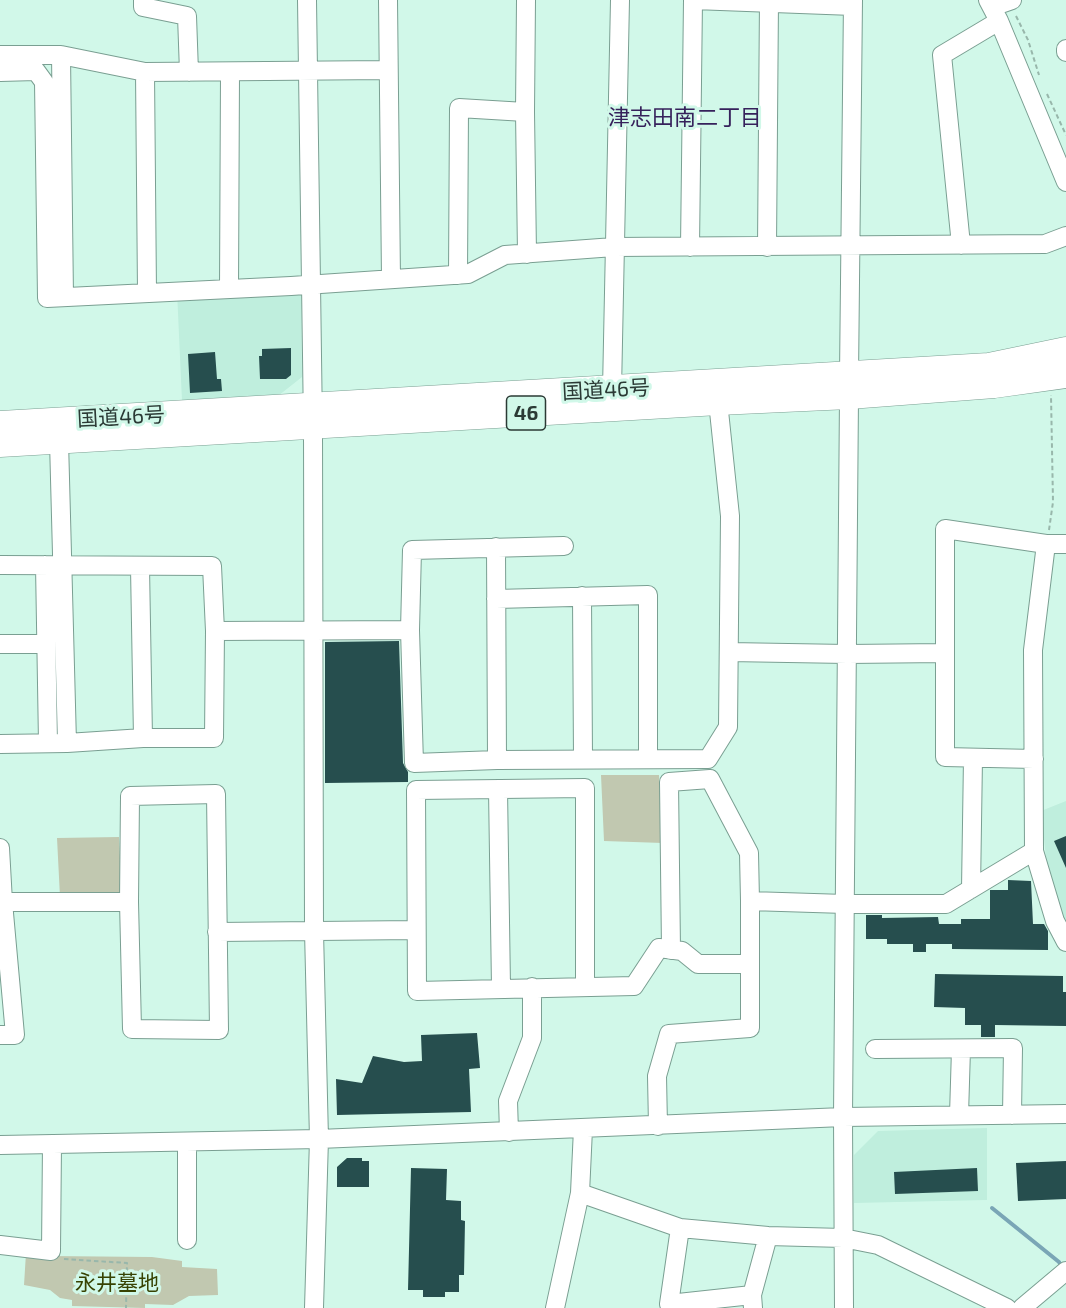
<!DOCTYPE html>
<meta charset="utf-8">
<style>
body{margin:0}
canvas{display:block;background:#d1f8e9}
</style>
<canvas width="1066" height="1308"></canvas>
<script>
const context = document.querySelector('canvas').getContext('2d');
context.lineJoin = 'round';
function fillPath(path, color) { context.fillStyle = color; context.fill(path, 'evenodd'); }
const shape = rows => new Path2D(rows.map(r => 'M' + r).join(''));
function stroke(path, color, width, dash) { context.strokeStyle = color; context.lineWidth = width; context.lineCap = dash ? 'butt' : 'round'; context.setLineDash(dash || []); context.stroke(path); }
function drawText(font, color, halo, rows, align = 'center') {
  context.font = font + ' "Exo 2","Noto Sans JP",sans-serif'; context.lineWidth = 6; context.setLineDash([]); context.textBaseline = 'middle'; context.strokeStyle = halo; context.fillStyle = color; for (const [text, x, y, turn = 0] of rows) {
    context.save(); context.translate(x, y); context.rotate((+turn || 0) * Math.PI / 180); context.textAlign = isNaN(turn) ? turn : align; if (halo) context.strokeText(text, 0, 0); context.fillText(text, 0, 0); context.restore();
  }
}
fillPath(shape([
 [301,285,302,377,278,396,182,401,177,291],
 [1066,801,1066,925,1054,904,1047,867,1041,811],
 [987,1128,987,1200,854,1203,854,1155,878,1131]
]), '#bfeedd');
fillPath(shape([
 [601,775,659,775,663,843,604,841],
 [119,837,122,897,60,897,57,838],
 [26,1253,48,1256,152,1257,182,1261,182,1267,217,1269,218,1295,189,1296,173,1305,145,1304,145,1308,72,1306,72,1300,60,1298,50,1290,24,1285]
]), '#c1c8b0');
stroke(shape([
 [992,1208,1059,1262,1062,1267]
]), '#7aa6b6', 4);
fillPath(shape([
 [291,348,291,375,286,379,260,379,259,356,262,356,262,349],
 [215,352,217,379,221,379,222,391,190,393,188,354],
 [399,641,403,763,408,772,408,782,325,783,325,642],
 [1066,836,1066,868,1054,841],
 [1008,880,1031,881,1033,924,1044,924,1048,931,1048,950,952,949,952,944,926,944,926,952,913,952,913,944,887,944,887,939,866,939,866,915,882,915,882,918,938,917,939,924,961,924,961,919,990,919,990,890,1008,890],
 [935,974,1063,976,1063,992,1066,992,1066,1026,995,1025,995,1037,981,1037,981,1025,965,1025,965,1008,934,1007],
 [477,1033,480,1068,469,1069,471,1112,337,1115,336,1079,362,1083,373,1056,404,1062,422,1061,421,1035],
 [347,1158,362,1158,362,1161,369,1161,369,1187,337,1187,337,1167],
 [1066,1161,1066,1199,1018,1201,1016,1163],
 [411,1168,447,1169,446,1200,461,1201,461,1220,465,1221,464,1275,459,1275,459,1292,445,1292,445,1297,423,1297,423,1290,408,1290],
 [977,1168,978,1191,895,1194,894,1172]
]), '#264e4e');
const minor = shape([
 [143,0,143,7,187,16,189,72],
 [307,0,313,426,314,931,319,1139,314,1308],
 [388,0,391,279],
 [526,0,525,112,527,254],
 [694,0,853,6],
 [988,0,999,21,1066,182],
 [992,7,1012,0],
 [1066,49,1066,52],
 [0,55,61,55,145,72,388,70],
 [61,55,64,297],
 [0,72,36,71,44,82,47,298,291,286,468,274,505,255,614,247,1045,244,1066,236],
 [145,72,147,293],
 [961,245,942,55,999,21],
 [690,247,693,0],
 [767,247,769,0],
 [458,275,459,108,525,112],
 [229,289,230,73],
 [849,376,853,0],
 [612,390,620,0],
 [59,441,67,743],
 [1046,544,1033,650,1034,851,1055,921,1066,942],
 [564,546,412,550,410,630,414,763,497,760,708,759,728,727,730,516,717,392],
 [496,547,497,760],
 [0,565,212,566,215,631,214,738,143,738,67,743,0,744],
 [45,565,48,743],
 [140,567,143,738],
 [582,596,583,759],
 [496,599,648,595,648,758],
 [215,631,410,630],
 [0,644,45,644],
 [729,652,847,654,944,653],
 [1034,759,945,757,945,529,1046,544,1066,544],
 [498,789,501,987],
 [216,794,219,1030,132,1029,129,902,130,796,216,794],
 [0,848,3,902,129,902],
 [971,889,973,758],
 [217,932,415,930],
 [671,950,669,782,710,779,749,853,750,901],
 [585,987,585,788,416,790,417,991,634,986,659,948,682,951,698,964,750,964,750,901,845,904,946,904,1034,851],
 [0,1035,15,1035,3,902],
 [875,1049,1013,1048,1012,1115],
 [959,1115,961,1049],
 [658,1126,657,1076,669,1034,750,1028,750,964],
 [509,1132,508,1101,532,1038,532,987],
 [0,1145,319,1139,843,1117,1066,1114],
 [580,1193,680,1228,768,1236,843,1238,878,1245,1007,1308],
 [680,1228,669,1304,752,1295],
 [187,1240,187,1142],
 [0,1245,51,1251,52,1144],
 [555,1308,580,1193,583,1129],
 [753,1308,752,1295,768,1236],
 [844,1308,843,1117,849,396],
 [1022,1308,1066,1271]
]);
const highway = shape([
 [0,424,989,366,1066,350],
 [0,444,718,402,849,396,994,385,1066,375]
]);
stroke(minor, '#7a9f92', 20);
stroke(highway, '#7a9f92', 27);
stroke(shape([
 [1016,16,1028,40,1039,75],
 [1047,94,1066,135],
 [1049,530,1053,502,1051,395],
 [64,1259,127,1263,126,1308]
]), '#98b7ab', 2, [4.5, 3]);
stroke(minor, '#fff', 18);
stroke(highway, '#fff', 26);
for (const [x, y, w] of [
 [526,413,39]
]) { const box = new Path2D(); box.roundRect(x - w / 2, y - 17, w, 34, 4.5); context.fillStyle = '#d1f8e9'; context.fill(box); stroke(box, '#2b3a35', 1.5); }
drawText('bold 20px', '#2b3a35', null, [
 ["46",526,413]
]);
drawText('21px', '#2b3a35', '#d1f8e9', [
 ["国道46号",606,390,-3],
 ["国道46号",121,417,-3]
]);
drawText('21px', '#374203', '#d1f8e9', [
 ["永井墓地",117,1283]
]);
drawText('22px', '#36215b', '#d1f8e9', [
 ["津志田南二丁目",685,118]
]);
</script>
